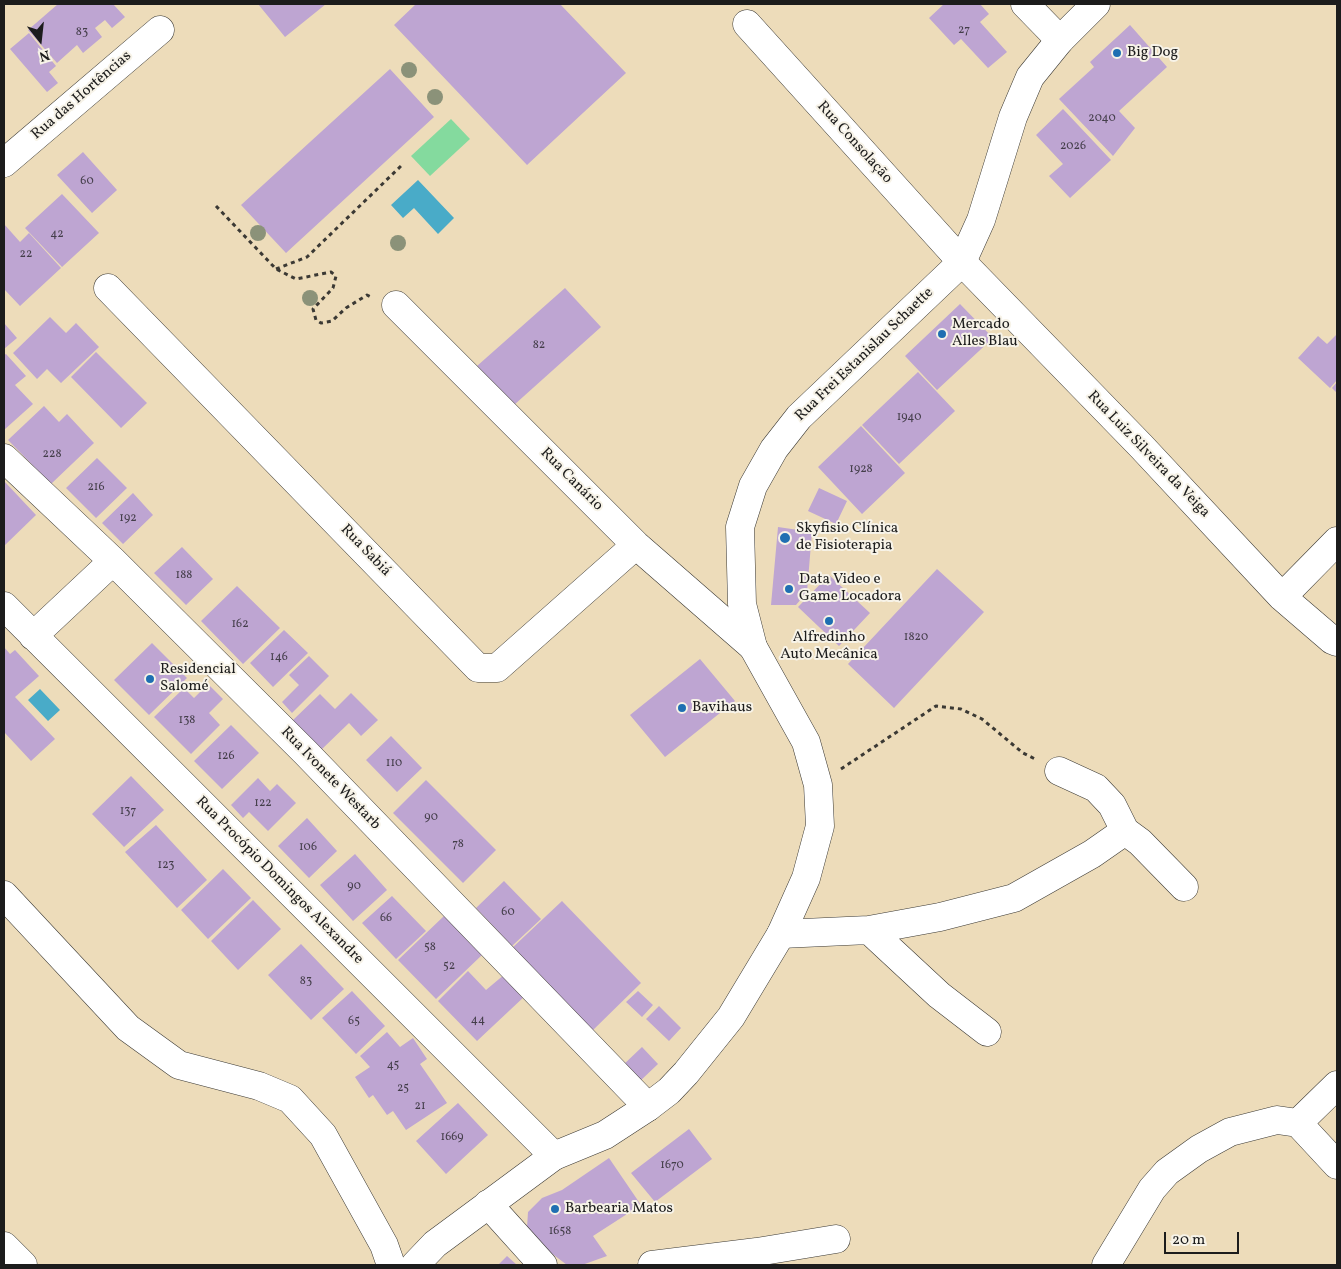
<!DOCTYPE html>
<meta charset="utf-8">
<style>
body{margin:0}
#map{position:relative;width:1341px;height:1269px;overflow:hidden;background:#eddcba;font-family:Vollkorn,serif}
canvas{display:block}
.frame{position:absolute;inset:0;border:5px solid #1c1c1c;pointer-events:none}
.north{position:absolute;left:15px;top:15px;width:50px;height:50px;-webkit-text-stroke:4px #f7f3e8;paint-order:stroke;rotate:164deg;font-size:14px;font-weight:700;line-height:20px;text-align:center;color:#1c1c1c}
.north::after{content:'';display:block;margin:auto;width:18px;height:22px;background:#1c1c1c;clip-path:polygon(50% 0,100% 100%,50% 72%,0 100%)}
.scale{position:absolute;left:1164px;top:1232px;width:75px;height:22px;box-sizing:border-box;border:2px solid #1c1c1c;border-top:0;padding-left:6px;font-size:15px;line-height:18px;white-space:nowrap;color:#1c1c1c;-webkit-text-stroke:4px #f7f3e8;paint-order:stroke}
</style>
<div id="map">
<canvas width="1341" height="1269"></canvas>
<div class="frame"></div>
<div class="north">N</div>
<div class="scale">20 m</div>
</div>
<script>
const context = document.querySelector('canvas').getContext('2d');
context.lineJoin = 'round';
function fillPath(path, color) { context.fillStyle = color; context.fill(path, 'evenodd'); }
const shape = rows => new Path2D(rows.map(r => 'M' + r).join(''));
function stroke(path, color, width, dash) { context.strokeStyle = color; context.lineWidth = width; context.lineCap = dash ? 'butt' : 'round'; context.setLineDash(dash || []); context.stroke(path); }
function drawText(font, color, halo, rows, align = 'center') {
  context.font = font + ' Vollkorn,serif'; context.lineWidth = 4; context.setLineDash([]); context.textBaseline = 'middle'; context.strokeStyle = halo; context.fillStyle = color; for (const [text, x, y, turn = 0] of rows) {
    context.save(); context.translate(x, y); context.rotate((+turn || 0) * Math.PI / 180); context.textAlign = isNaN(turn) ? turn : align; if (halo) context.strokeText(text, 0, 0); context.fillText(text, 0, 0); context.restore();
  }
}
fillPath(shape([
 [451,119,470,139,430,176,411,156]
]), '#84da9e');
fillPath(shape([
 [418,180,454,218,438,234,414,208,403,218,391,205],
 [40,689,60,710,48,721,28,700]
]), '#49abc8');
fillPath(shape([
 [58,4,113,4,125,17,112,28,105,20,95,28,102,37,83,53,77,45,57,63,28,30],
 [258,4,326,4,285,37],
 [416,4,560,4,626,73,527,165,394,25],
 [944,4,980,4,989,14,980,22,1007,52,988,68,961,39,954,45,929,18],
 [1130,25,1167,67,1119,111,1135,128,1113,156,1059,99,1094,67,1090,62],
 [29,33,56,66,49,72,58,83,47,92,10,49],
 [390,69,434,117,286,253,241,205],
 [1063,109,1111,160,1070,198,1049,176,1063,164,1036,135],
 [83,152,117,190,92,213,57,175],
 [62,194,99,233,62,267,25,228],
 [4,224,20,242,29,233,61,268,20,306,4,289],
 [565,288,601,327,514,405,477,366],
 [960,304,993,338,937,390,905,356],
 [50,317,66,333,76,323,99,347,61,383,47,369,37,379,13,353],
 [4,323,17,338,4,349],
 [1337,334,1337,380,1330,388,1298,358,1318,336,1327,344],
 [96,352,147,403,121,428,71,377],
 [6,354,26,376,15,385,33,404,4,430,4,355],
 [918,372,955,411,899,464,862,425],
 [1337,382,1337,393,1332,388],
 [44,406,59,422,67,414,94,443,51,484,8,440],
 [861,426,905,473,862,514,818,467],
 [97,458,127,488,96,518,66,488],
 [4,481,36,515,4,546],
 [819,488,847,501,836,524,808,511],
 [133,493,153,515,123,544,102,523],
 [778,527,812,532,807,592,796,605,771,605],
 [182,547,213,579,186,605,154,573],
 [937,569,984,612,894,708,848,664],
 [829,575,870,613,839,646,798,607],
 [237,586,280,628,243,664,201,621],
 [284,630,308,653,273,687,250,663],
 [152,643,187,678,149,715,114,680],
 [4,647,10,654,15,650,39,676,15,697,55,739,31,761,4,732],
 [309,656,329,676,292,713,282,702,299,685,289,675],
 [700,659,735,701,665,757,630,715],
 [208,684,223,699,209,713,220,725,191,754,154,717,184,688,194,698],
 [351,693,378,720,361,736,349,723,321,750,292,721,320,694,335,709],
 [231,725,259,753,222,789,194,761],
 [391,736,422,768,397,792,366,760],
 [131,776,164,810,124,847,92,814],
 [258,778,270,791,277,784,296,803,268,831,249,812,243,818,231,805],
 [426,780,496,850,463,883,393,813],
 [307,818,337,851,309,878,278,846],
 [156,825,207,880,177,908,125,852],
 [355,854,387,890,353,921,320,885],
 [223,869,251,898,208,939,181,910],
 [504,881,541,919,512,946,476,908],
 [392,896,426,931,396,959,362,923],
 [253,900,281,929,238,970,211,941],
 [562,901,641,983,590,1033,510,950],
 [444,916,482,955,436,999,398,960],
 [301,944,344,989,311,1020,268,975],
 [468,971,486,990,505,974,526,995,477,1041,438,1001],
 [352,991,385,1026,356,1054,322,1018],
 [638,991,653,1005,642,1017,626,1002],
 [659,1006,681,1028,669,1041,646,1019],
 [387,1032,400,1047,413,1038,427,1059,420,1064,447,1103,406,1130,393,1111,387,1115,373,1095,369,1098,355,1077,370,1067,360,1056],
 [642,1047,658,1064,638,1083,622,1066],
 [458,1103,488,1135,446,1174,416,1141],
 [689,1129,712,1159,655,1202,631,1173],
 [609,1158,641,1205,593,1236,607,1256,582,1265,567,1265,538,1243,527,1228,528,1212,542,1198,562,1190],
 [507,1256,517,1265,498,1265]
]), '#bea5d2');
const minor = shape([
 [1025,4,1060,40],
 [747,24,962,262,1141,446,1282,597,1332,640,1337,642],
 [4,163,160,30],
 [108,288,478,668,497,668,636,545],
 [396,305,636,545,753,647],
 [4,458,113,561,306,753,648,1107],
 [1282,597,1337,541],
 [4,606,554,1156],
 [33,636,113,561],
 [1059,771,1096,788,1112,805,1125,831],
 [4,895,128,1028,179,1065,259,1086,290,1099,323,1135,384,1245,391,1265],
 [869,930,939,995,987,1032],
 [781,934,869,930,940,917,1014,898,1092,854,1125,831,1140,842,1184,887],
 [1298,1123,1337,1085],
 [488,1204,543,1265],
 [4,1246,23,1265],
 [652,1265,757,1252,836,1239],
 [1106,1265,1152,1189,1167,1172,1199,1149,1230,1132,1277,1120,1298,1123,1337,1165]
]);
const major = shape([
 [415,1265,435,1244,554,1156,605,1135,648,1107,669,1091,686,1073,731,1017,781,934,806,878,820,826,818,785,806,742,753,647,742,604,740,527,753,486,774,449,799,417,962,262,981,220,1013,117,1030,77,1060,40,1096,4]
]);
stroke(minor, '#3b3934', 29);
stroke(major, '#3b3934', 29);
stroke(shape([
 [216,206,276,269,296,279,331,272,336,276,333,288,313,309,316,320,321,323,332,321,346,308,367,295,371,297],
 [276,269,307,257,402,165],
 [841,769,936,706,961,709,982,719,1023,753,1037,760]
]), '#3b3934', 3, [4, 4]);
stroke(minor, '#fff', 28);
stroke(major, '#fff', 28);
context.fillStyle = '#8b9279';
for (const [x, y] of [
 [409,70],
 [435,97],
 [258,233],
 [398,243],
 [310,298]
]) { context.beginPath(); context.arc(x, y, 8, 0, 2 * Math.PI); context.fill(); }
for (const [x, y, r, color] of [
 [1117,53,5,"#1f6fb2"],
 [942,334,5,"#1f6fb2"],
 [785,538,6,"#1f6fb2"],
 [789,589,5,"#1f6fb2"],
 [829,621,5,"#1f6fb2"],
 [150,679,5,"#1f6fb2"],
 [682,708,5,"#1f6fb2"],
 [555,1209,5,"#1f6fb2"]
]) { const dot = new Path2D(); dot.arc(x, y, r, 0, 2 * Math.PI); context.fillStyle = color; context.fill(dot); stroke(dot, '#f7f3e8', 2); }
drawText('12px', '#443e4a', null, [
 ["27",964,31],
 ["83",82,33],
 ["2040",1102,119],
 ["2026",1073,147],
 ["60",87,182],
 ["42",57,235],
 ["22",26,255],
 ["82",539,346],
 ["1940",909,418],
 ["228",52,455],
 ["1928",861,470],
 ["216",96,488],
 ["192",128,519],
 ["188",184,576],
 ["162",240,625],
 ["1820",916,638],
 ["146",279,658],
 ["138",187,721],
 ["126",226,757],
 ["110",394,764],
 ["122",263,804],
 ["137",128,812],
 ["90",431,818],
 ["78",458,845],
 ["106",308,848],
 ["123",166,866],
 ["90",354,887],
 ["60",508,913],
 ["66",386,919],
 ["58",430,948],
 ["52",449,967],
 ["83",306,982],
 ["44",478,1021],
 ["65",354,1022],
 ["45",393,1066],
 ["25",403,1089],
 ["21",420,1107],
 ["1669",452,1138],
 ["1670",672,1166],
 ["1658",560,1232]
]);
drawText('15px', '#1c1c1c', '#f7f3e8', [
 ["Big Dog",1127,53],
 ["Mercado",952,325],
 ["Alles Blau",952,342],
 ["Skyfisio Clínica",796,529],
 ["de Fisioterapia",796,546],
 ["Data Video e",799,580],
 ["Game Locadora",799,597],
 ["Alfredinho",829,638,"center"],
 ["Auto Mecânica",829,655,"center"],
 ["Residencial",160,670],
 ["Salomé",160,687],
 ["Bavihaus",692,708],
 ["Barbearia Matos",565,1209]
], 'left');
drawText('15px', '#1c1c1c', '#f7f3e8', [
 ["Rua das Hortências",82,96,-41],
 ["Rua Consolação",854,143,48],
 ["Rua Frei Estanislau Schaette",865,355,-44],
 ["Rua Luiz Silveira da Veiga",1148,455,46],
 ["Rua Canário",571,480,45],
 ["Rua Sabiá",365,551,46],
 ["Rua Ivonete Westarb",330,779,46],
 ["Rua Procópio Domingos Alexandre",279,881,45]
]);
</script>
